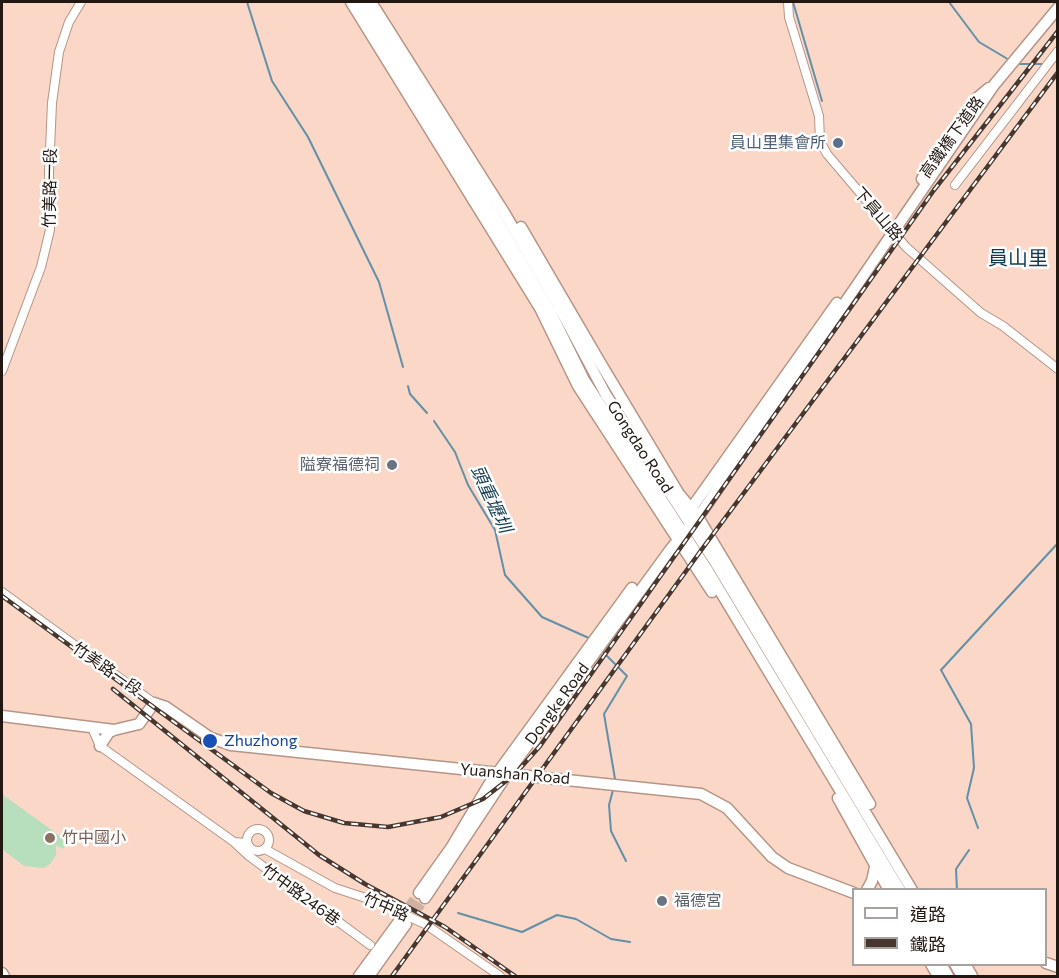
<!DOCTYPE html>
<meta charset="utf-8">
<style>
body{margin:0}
#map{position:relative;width:1059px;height:978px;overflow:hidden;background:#fad7c6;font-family:Commissioner,"Noto Sans TC",sans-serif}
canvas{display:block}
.frame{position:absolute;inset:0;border:3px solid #231711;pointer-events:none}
.legend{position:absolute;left:852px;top:888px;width:195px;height:78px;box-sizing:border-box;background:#fff;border:2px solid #a7a2a0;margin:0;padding:8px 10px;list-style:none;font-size:18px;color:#231711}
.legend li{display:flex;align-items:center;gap:12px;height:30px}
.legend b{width:30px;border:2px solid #a7a2a0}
</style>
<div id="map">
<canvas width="1059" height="978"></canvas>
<div class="frame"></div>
<ul class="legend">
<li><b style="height:8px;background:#fff"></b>道路</li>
<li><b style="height:8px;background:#47372f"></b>鐵路</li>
</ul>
</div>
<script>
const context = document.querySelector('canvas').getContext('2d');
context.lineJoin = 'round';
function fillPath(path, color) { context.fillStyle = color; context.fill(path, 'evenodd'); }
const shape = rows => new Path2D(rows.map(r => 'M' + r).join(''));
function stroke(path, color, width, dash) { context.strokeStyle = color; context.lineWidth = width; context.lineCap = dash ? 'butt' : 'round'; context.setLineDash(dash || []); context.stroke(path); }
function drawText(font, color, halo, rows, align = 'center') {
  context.font = font + ' Commissioner,"Noto Sans TC",sans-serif'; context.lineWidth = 5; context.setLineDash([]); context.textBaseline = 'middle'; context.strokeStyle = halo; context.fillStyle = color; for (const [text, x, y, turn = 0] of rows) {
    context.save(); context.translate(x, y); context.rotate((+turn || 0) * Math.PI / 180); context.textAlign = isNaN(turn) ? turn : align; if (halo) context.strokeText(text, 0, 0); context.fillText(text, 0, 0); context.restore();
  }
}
fillPath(shape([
 [2,794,68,842,63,849,56,845,56,855,50,864,44,868,24,866,2,849]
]), '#b7debd');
stroke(shape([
 [247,2,272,81,308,137,379,282,403,367],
 [793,2,822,101],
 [949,2,979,42,1011,61],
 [1016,64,1046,64],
 [408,386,410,394,427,413],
 [434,421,455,452,468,485,495,530,505,575,542,617,591,639],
 [601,650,627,676,604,714,615,779],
 [613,790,609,805,611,831,626,861],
 [978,828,967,798,974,768,971,724,941,670,1058,543],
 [957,890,956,869,969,850],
 [458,913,522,932,557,915,576,919,611,939,630,942]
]), '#6290a9', 2);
stroke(shape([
 [400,920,419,893],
 [406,924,425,898]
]), '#cfb1a2', 10, [10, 5]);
const street = shape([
 [788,2,789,17,819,116,820,141,827,154,906,247,981,313,1003,326,1058,369],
 [955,185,1058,51],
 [2,371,41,267,50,230,49,172,52,103,59,52,69,22,81,2],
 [2,592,154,703],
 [92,728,100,746,234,842,247,843],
 '247 840a11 11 0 1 1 22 0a11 11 0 1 1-22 0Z',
 [234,842,249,856,370,945],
 [265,849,335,888,375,901,425,924,500,976]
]);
const secondary = shape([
 [351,2,540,308,578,386,712,592],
 [360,2,498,222,551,313,584,380,708,571,900,890],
 [371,2,505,214,558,305,606,395,715,562,912,890],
 [922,179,977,98,989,88],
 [521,227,601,364,679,494,698,517,870,804],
 [688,513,837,303],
 [2,716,114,730,139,724,154,703,166,707,211,738,231,745,701,794,727,808,772,857,788,868,854,893],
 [100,746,109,732,114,730],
 [838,798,889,890],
 [867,890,872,881,875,867],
 [419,893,451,848,488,786,632,588],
 [425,898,516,761,670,550,703,510,994,85,1058,8],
 [1046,963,1058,967],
 [931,964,938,976],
 [941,964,948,976],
 [955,964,962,976],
 [965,964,972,976],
 [2,973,4,976],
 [359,976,400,920],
 [369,976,406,924]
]);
stroke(street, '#b69586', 10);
stroke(secondary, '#b69586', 13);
stroke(street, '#fff', 8);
stroke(secondary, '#fff', 10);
const rail = shape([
 [2,596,271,793,304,811,344,823,388,827,441,817,483,799,515,774,540,746,934,190,1058,31],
 [113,689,319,855,365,884,445,927,515,976],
 [392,976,705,545,1058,72]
]);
stroke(rail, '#47372f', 4.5);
stroke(rail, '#fff', 2, [7]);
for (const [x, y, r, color] of [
 [838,143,6,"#5c6f8a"],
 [392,465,6,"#6b7280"],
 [210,741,8,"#1a4fb4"],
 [50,838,6,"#8d6e63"],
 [662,901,6,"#6b7280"]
]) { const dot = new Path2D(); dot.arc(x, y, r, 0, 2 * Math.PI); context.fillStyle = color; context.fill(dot); stroke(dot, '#fff', 2); }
drawText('16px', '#231711', '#fff', [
 ["高鐵橋下道路",952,137,-54],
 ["竹美路一段",50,188,-89],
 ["下員山路",878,214,49],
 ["Gongdao Road",640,447,57],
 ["竹美路一段",107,669,35],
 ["Dongke Road",557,704,-54],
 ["Yuanshan Road",515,774,5],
 ["竹中路246巷",301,895,36],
 ["竹中路",386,907,23]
]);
drawText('16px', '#4e5e75', '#fff', [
 ["員山里集會所",826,143]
], 'right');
drawText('16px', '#5b616d', '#fff', [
 ["隘寮福德祠",380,465],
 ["福德宮",674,901,"left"]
], 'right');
drawText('16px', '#164399', '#fff', [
 ["Zhuzhong",224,741]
], 'left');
drawText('16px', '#785e54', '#fff', [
 ["竹中國小",62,838]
], 'left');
drawText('italic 18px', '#153d50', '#fff', [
 ["頭重壢圳",491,499,65]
]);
drawText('20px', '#113b51', '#fff', [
 ["員山里",1018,258]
]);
</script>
